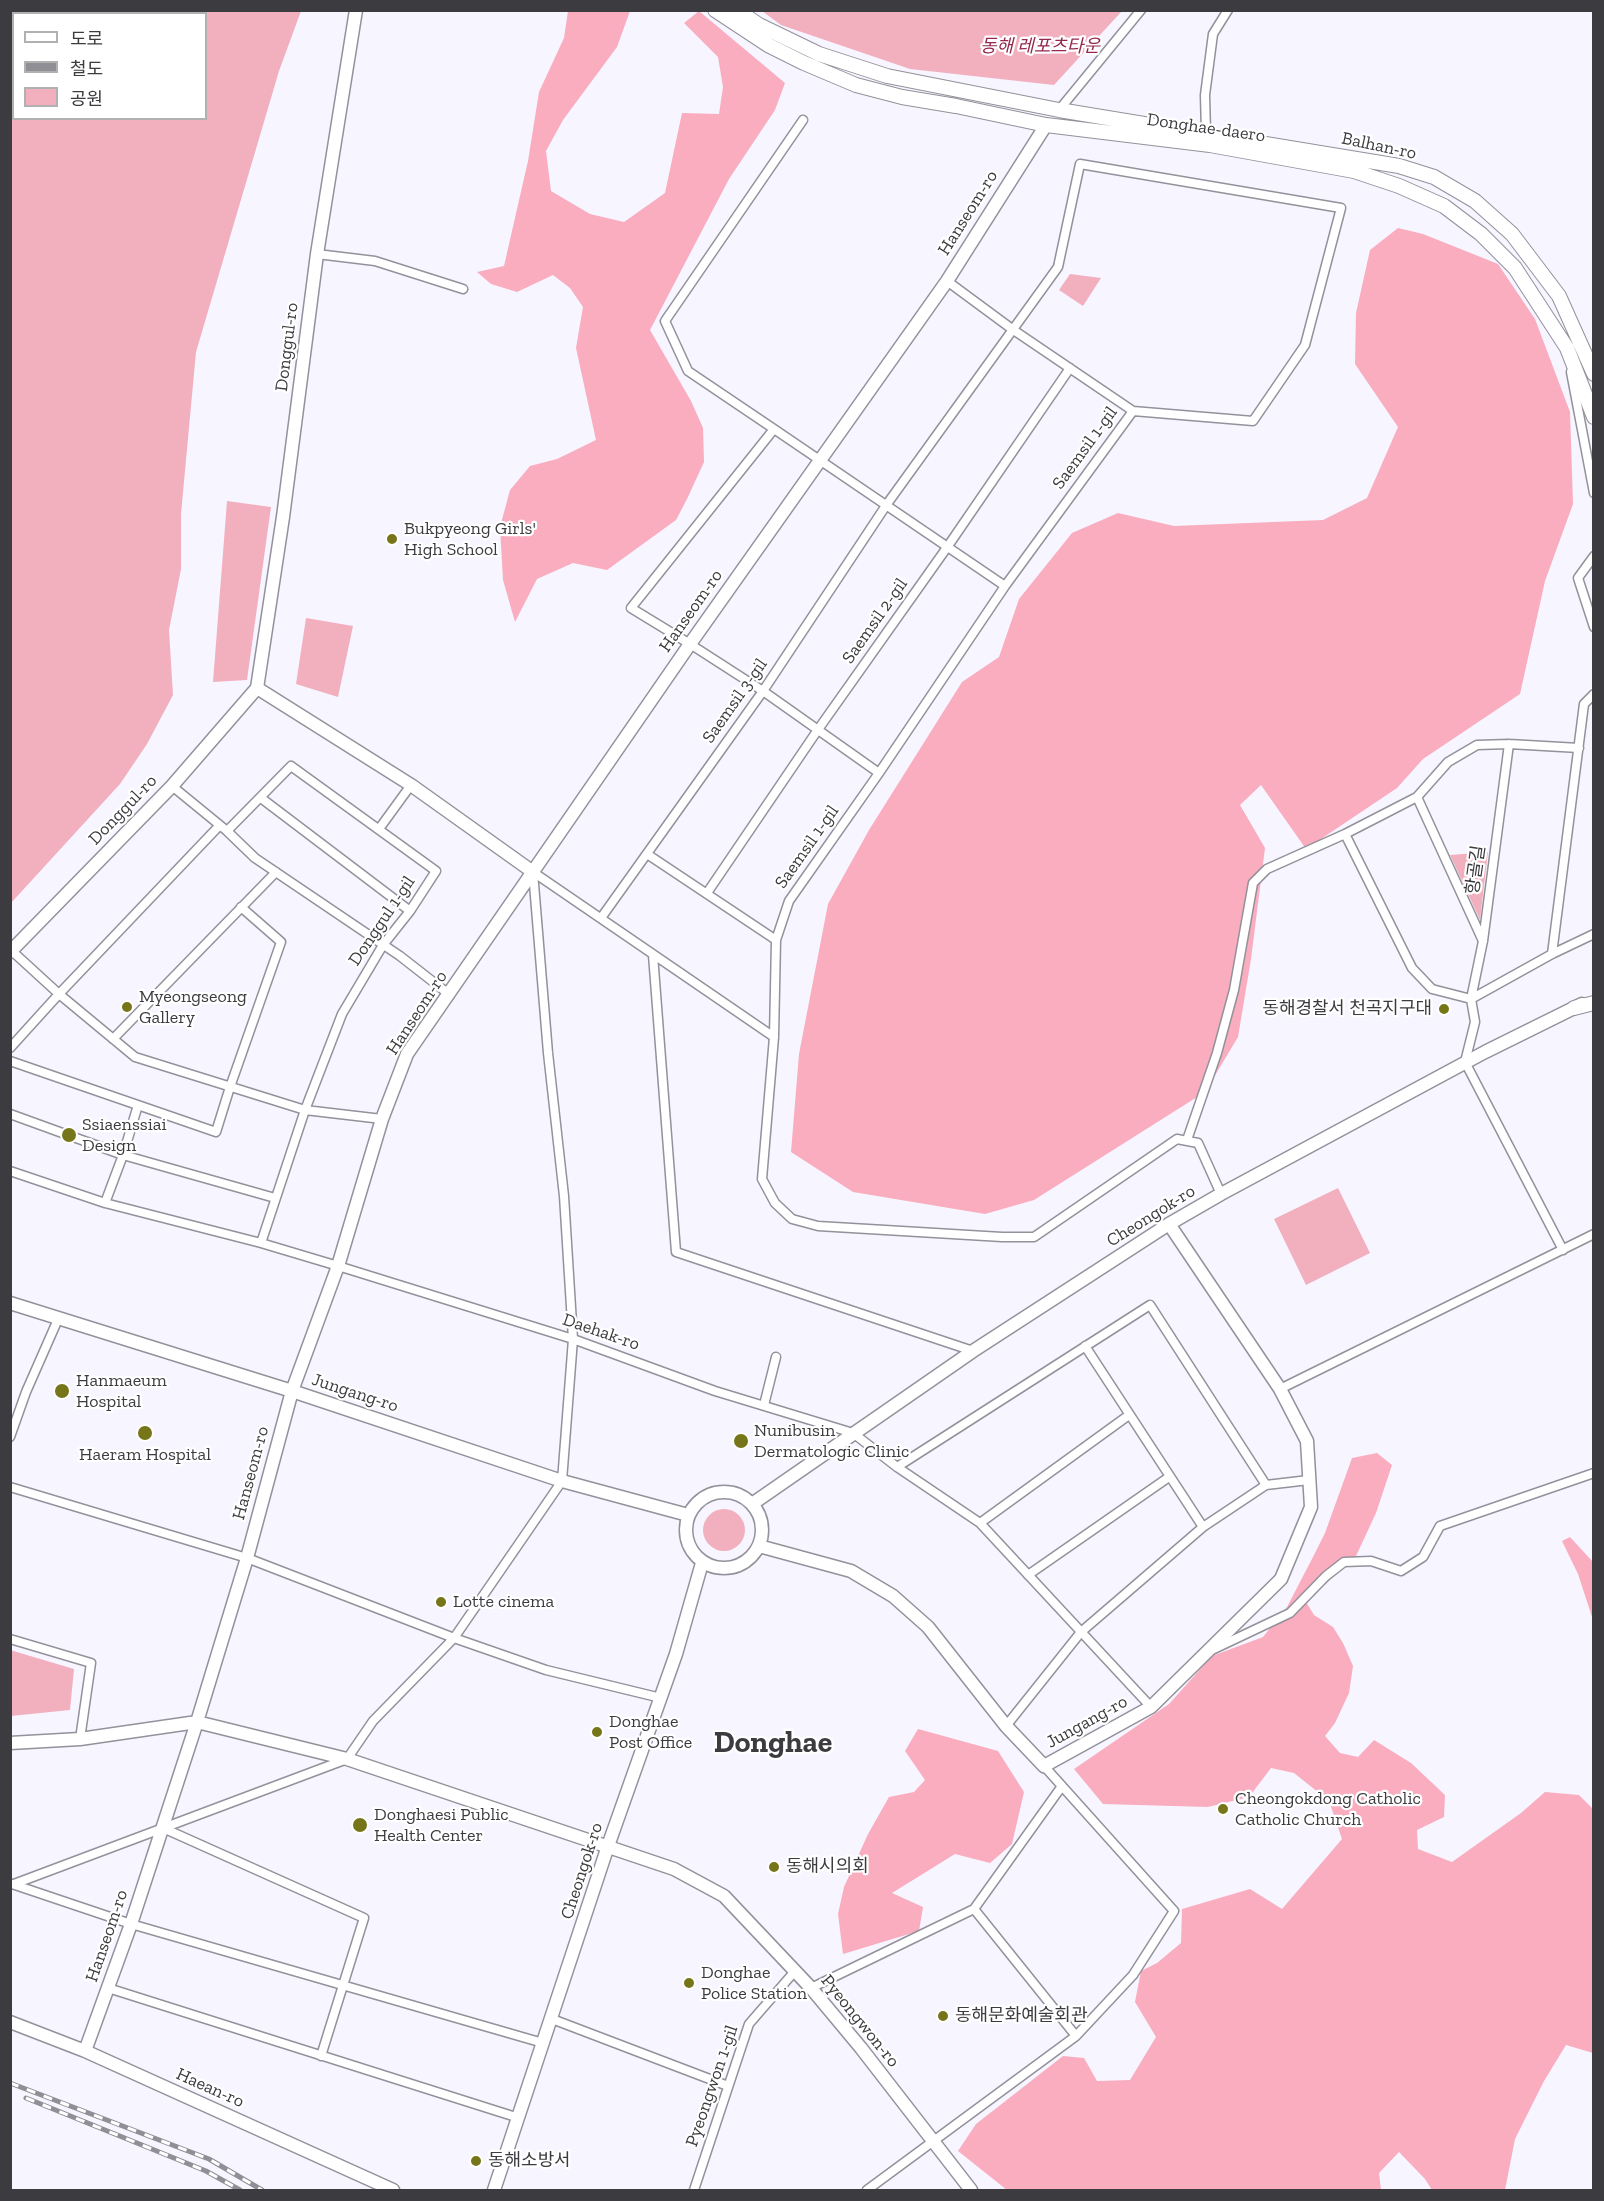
<!DOCTYPE html>
<meta charset="utf-8">
<style>
body{margin:0}
#map{position:relative;width:1604px;height:2201px;overflow:hidden;background:#f7f5ff;font-family:"Zilla Slab","Noto Sans KR",serif}
canvas{display:block}
.frame{position:absolute;inset:0;border:12px solid #3c3b3f;pointer-events:none}
.legend{position:absolute;left:12px;top:12px;width:195px;height:108px;box-sizing:border-box;background:#fff;border:2px solid #b1b1b2;margin:0;padding:8px 10px;list-style:none;font-size:18px;color:#3c3b3f}
.legend li{display:flex;align-items:center;gap:12px;height:30px}
.legend b{width:30px;border:2px solid #b1b1b2}
</style>
<div id="map">
<canvas width="1604" height="2201"></canvas>
<div class="frame"></div>
<ul class="legend">
<li><b style="height:8px;background:#fff"></b>도로</li>
<li><b style="height:8px;background:#908f95"></b>철도</li>
<li><b style="height:16px;background:#f2b0bf"></b>공원</li>
</ul>
</div>
<script>
const context = document.querySelector('canvas').getContext('2d');
context.lineJoin = 'round';
function fillPath(path, color) { context.fillStyle = color; context.fill(path, 'evenodd'); }
const shape = rows => new Path2D(rows.map(r => 'M' + r).join(''));
function stroke(path, color, width, dash) { context.strokeStyle = color; context.lineWidth = width; context.lineCap = dash ? 'butt' : 'round'; context.setLineDash(dash || []); context.stroke(path); }
function drawText(font, color, halo, rows, align = 'center') {
  context.font = font + ' "Zilla Slab","Noto Sans KR",serif'; context.lineWidth = 4.5; context.setLineDash([]); context.textBaseline = 'middle'; context.strokeStyle = halo; context.fillStyle = color; for (const [text, x, y, turn = 0] of rows) {
    context.save(); context.translate(x, y); context.rotate((+turn || 0) * Math.PI / 180); context.textAlign = isNaN(turn) ? turn : align; if (halo) context.strokeText(text, 0, 0); context.fillText(text, 0, 0); context.restore();
  }
}
fillPath(shape([
 [11,10,301,11,279,71,196,352,181,514,181,569,169,630,173,695,147,744,120,784,11,903],
 [14,14,206,14,206,118,14,118],
 [762,11,1122,10,1122,11,1054,85,910,69,781,25],
 [1070,274,1101,278,1083,306,1059,290],
 [227,501,271,507,247,680,213,682],
 [306,618,353,626,338,697,296,684],
 [1488,852,1480,920,1450,855],
 [1338,1188,1370,1253,1306,1285,1274,1219],
 '703 1530a21 21 0 1 1 42 0a21 21 0 1 1-42 0Z',
 [10,1650,74,1669,70,1710,11,1716]
]), '#f2b0bf');
fillPath(shape([
 [568,11,630,11,617,47,563,120,546,151,551,191,590,214,624,222,665,193,682,113,719,114,723,87,718,57,684,23,699,11,785,83,775,110,729,179,650,330,691,401,703,428,704,462,687,499,676,520,607,570,573,563,537,579,515,622,503,580,500,527,510,490,530,466,557,459,596,440,576,348,583,307,570,288,553,275,517,292,491,284,477,272,504,266,528,161,539,92,564,38],
 [1398,228,1423,234,1498,264,1535,319,1570,412,1573,504,1545,581,1520,694,1423,759,1397,788,1306,849,1261,785,1240,805,1265,848,1251,959,1238,1037,1205,1092,1034,1200,985,1214,853,1192,791,1152,799,1054,828,904,869,830,962,682,999,657,1019,599,1072,533,1118,513,1174,526,1323,520,1367,498,1398,427,1355,364,1356,313,1370,250],
 [1377,1453,1392,1465,1376,1513,1356,1556,1306,1602,1314,1615,1333,1627,1343,1643,1353,1666,1349,1693,1335,1723,1325,1736,1340,1753,1358,1757,1374,1740,1411,1763,1445,1795,1444,1817,1417,1830,1418,1849,1452,1862,1521,1813,1545,1792,1579,1795,1593,1809,1593,2053,1566,2045,1544,2081,1515,2139,1505,2190,1432,2190,1425,2179,1399,2152,1379,2173,1381,2190,1007,2190,958,2151,976,2124,1063,2056,1084,2058,1097,2081,1130,2080,1156,2037,1135,2002,1141,1971,1157,1963,1181,1943,1182,1909,1250,1889,1282,1909,1342,1839,1329,1801,1294,1773,1271,1768,1249,1797,1208,1807,1103,1804,1074,1769,1169,1704,1212,1656,1263,1637,1287,1607,1313,1557,1325,1533,1352,1458],
 [1570,1537,1593,1562,1593,1620,1578,1574,1562,1541],
 [918,1729,998,1751,1024,1792,1012,1844,990,1863,955,1854,892,1893,923,1907,919,1931,843,1954,838,1914,844,1887,868,1834,889,1797,914,1792,925,1780,905,1751]
]), '#f9adbf');
const street = shape([
 [1059,110,1141,10],
 [1206,133,1205,95,1213,34,1228,10],
 [317,254,375,261,463,289],
 [947,281,1012,329,1133,411,1005,586,879,773,789,901,776,940,774,1037,762,1179,775,1203,792,1219,818,1226,1002,1237,1034,1237,1177,1139,1198,1143,1221,1194],
 [1571,372,1594,493],
 [774,429,688,371,665,321,803,120],
 [1594,556,1578,578,1594,627],
 [879,773,763,691,690,644,631,608,774,429,1005,586],
 [172,786,227,831,255,858,400,956,450,995],
 [1417,797,1483,941],
 [261,798,410,911],
 [379,829,411,785],
 [227,831,291,766,436,871,410,911,383,945,342,1014,305,1110,261,1243],
 [647,854,776,940],
 [533,872,774,1037],
 [707,893,817,731,948,546,1070,368],
 [601,918,763,691,887,504,1058,267,1080,164,1341,208,1305,345,1253,421,1133,411],
 [12,951,59,994,135,1057,305,1110,382,1119],
 [1552,954,1584,704,1594,694],
 [653,955,676,1252,973,1351],
 [1471,999,1483,941,1509,744],
 [1471,999,1552,954,1594,934],
 [113,1039,276,872],
 [10,1048,59,994,219,826],
 [10,1061,216,1132,230,1087,281,942,241,907],
 [138,1105,123,1155,275,1198],
 [10,1114,123,1155,105,1203],
 [1187,1140,1217,1053,1234,990,1253,883,1267,869,1345,834],
 [10,1171,105,1203,261,1243,338,1266,573,1339,715,1391,853,1433,897,1467,980,1523,1151,1707],
 [1563,1250,1465,1062,1475,1022,1471,999,1432,989,1412,968,1345,834,1417,797,1448,762,1477,745,1509,744,1579,748],
 [1085,1346,1203,1527],
 [1280,1389,1594,1234],
 [764,1405,776,1357],
 [10,1437,26,1392,59,1317],
 [897,1467,1150,1305,1266,1485],
 [10,1487,247,1558,454,1638,546,1670,661,1698],
 [980,1523,1129,1415],
 [1028,1575,1169,1477],
 [10,1639,91,1663,80,1739],
 [1214,1649,1290,1613,1326,1576,1344,1562,1371,1561,1401,1571,1423,1557,1440,1526,1594,1473],
 [1006,1726,1081,1632,1203,1527,1266,1485,1309,1480],
 [163,1828,364,1918,321,2056],
 [12,1884,131,1924,543,2043],
 [14,1884,347,1759,373,1721,454,1638,562,1481,573,1339,564,1196,548,1053,533,872],
 [974,1909,1076,2036],
 [108,1988,519,2118],
 [811,1988,974,1909,1062,1786],
 [552,2019,728,2086],
 [694,2190,749,2024,795,1971],
 [867,2190,1076,2036,1133,1975,1174,1911,1044,1766]
]);
const secondary = shape([
 [257,688,411,785,533,872],
 [10,952,172,786,257,688,283,517,317,254,356,10],
 [10,1303,292,1391,562,1481,688,1515],
 '686 1530a38 38 0 1 1 76 0a38 38 0 1 1-76 0Z',
 [752,1504,973,1351,1169,1224,1221,1194,1485,1052,1582,1004],
 [759,1546,851,1571,893,1596,928,1627,1006,1726,1044,1766,1151,1707,1281,1579,1311,1507,1307,1441,1280,1389,1169,1224],
 [10,1743,80,1739,197,1722,347,1759,674,1869,724,1896,811,1988,861,2048,971,2190],
 [10,2022,85,2051,393,2190],
 [85,2051,131,1924,197,1722,247,1558,292,1391,338,1266,382,1119,407,1054,690,644,947,281,1046,125],
 [494,2190,608,1846,676,1654,702,1563]
]);
const primary = shape([
 [715,10,768,45,804,63,856,85,902,97,956,106,1046,125,1210,145,1354,171,1399,186,1444,206,1481,234,1515,268,1567,348,1594,417],
 [737,10,759,25,819,54,887,76,1059,110,1399,166,1434,177,1475,201,1512,234,1559,296,1594,374],
 [1574,1008,1594,1003]
]);
stroke(street, '#93919a', 11);
stroke(secondary, '#93919a', 15);
stroke(primary, '#93919a', 16);
stroke(street, '#fff', 8);
stroke(secondary, '#fff', 12);
stroke(primary, '#fff', 14);
const rail = shape([
 [10,2083,209,2159,262,2190],
 [26,2098,206,2171,240,2190]
]);
stroke(rail, '#908f95', 5);
stroke(rail, '#fff', 3, [9]);
for (const [x, y, r, color] of [
 [392,539,6,"#77751a"],
 [127,1007,6,"#77751a"],
 [1444,1009,6,"#77751a"],
 [69,1135,8,"#77751a"],
 [62,1391,8,"#77751a"],
 [145,1433,8,"#77751a"],
 [741,1441,8,"#77751a"],
 [441,1602,6,"#77751a"],
 [597,1732,6,"#77751a"],
 [1223,1809,6,"#77751a"],
 [360,1825,8,"#77751a"],
 [774,1867,6,"#77751a"],
 [689,1983,6,"#77751a"],
 [943,2016,6,"#77751a"],
 [476,2161,6,"#77751a"]
]) { const dot = new Path2D(); dot.arc(x, y, r, 0, 2 * Math.PI); context.fillStyle = color; context.fill(dot); stroke(dot, '#fff', 2); }
drawText('italic 18px', '#94284e', '#fff', [
 ["동해 레포츠타운",1040,47]
]);
drawText('18px', '#3c3b3f', '#fff', [
 ["Donghae-daero",1206,128,8],
 ["Balhan-ro",1379,146,12],
 ["Hanseom-ro",968,213,-58],
 ["Donggul-ro",287,347,-83],
 ["Saemsil 1-gil",1085,448,-54],
 ["Hanseom-ro",691,611,-55],
 ["Saemsil 2-gil",875,621,-55],
 ["Saemsil 3-gil",735,701,-55],
 ["Donggul-ro",123,810,-46],
 ["Saemsil 1-gil",807,847,-55],
 ["항골길",1476,870,-82],
 ["Donggul 1-gil",382,921,-56],
 ["Hanseom-ro",417,1013,-57],
 ["Cheongok-ro",1151,1216,-32],
 ["Daehak-ro",601,1332,19],
 ["Jungang-ro",355,1393,18],
 ["Hanseom-ro",251,1473,-75],
 ["Jungang-ro",1087,1722,-29],
 ["Cheongok-ro",582,1871,-72],
 ["Hanseom-ro",107,1936,-71],
 ["Pyeongwon-ro",860,2021,51],
 ["Pyeongwon 1-gil",712,2086,-71],
 ["Haean-ro",210,2088,24]
]);
drawText('18px', '#3c3b3f', '#fff', [
 ["Bukpyeong Girls'",404,529],
 ["High School",404,550],
 ["Myeongseong",139,997],
 ["Gallery",139,1018],
 ["동해경찰서 천곡지구대",1432,1009,"right"],
 ["Ssiaenssiai",82,1125],
 ["Design",82,1146],
 ["Hanmaeum",76,1381],
 ["Hospital",76,1402],
 ["Nunibusin",754,1431],
 ["Dermatologic Clinic",754,1452],
 ["Haeram Hospital",145,1455,"center"],
 ["Lotte cinema",453,1602],
 ["Donghae",609,1722],
 ["Post Office",609,1743],
 ["Cheongokdong Catholic",1235,1799],
 ["Catholic Church",1235,1820],
 ["Donghaesi Public",374,1815],
 ["Health Center",374,1836],
 ["동해시의회",786,1867],
 ["Donghae",701,1973],
 ["Police Station",701,1994],
 ["동해문화예술회관",955,2016],
 ["동해소방서",488,2161]
], 'left');
drawText('bold 30px', '#3c3b3f', '#fff', [
 ["Donghae",773,1743]
]);
</script>
